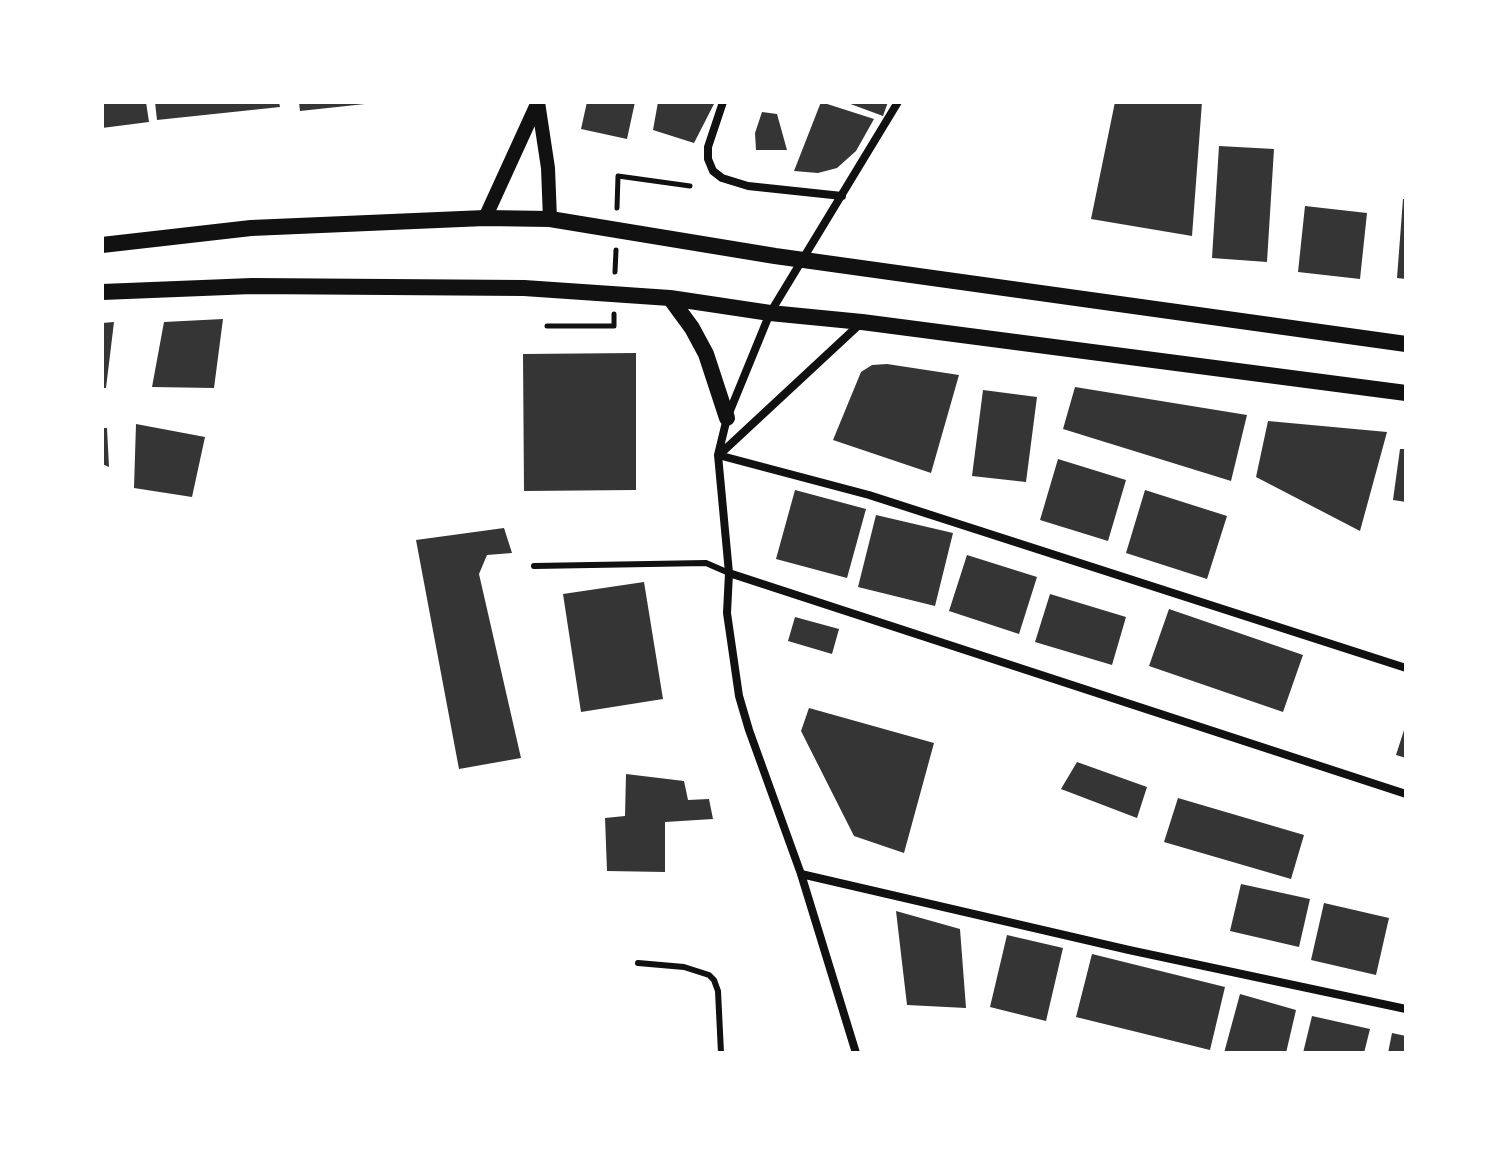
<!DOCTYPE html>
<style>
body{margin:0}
#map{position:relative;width:1508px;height:1155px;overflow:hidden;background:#fff;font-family:"Fira Sans",sans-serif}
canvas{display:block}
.frame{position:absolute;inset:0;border:104px solid #fff;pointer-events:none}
</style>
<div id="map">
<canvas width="1508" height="1155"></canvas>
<div class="frame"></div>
</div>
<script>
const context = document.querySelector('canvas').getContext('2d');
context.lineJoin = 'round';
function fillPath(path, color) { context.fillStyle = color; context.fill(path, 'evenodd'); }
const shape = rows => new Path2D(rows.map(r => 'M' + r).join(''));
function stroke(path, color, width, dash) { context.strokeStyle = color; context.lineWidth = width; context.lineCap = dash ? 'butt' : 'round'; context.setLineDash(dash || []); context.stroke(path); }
fillPath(shape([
 [102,102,146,102,149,122,102,128],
 [155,102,279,102,280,107,157,120],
 [299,102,365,102,365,104,300,111],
 [587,102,635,102,627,139,581,129],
 [658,102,715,102,694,143,653,130],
 [821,102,874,119,856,151,837,168,818,173,794,171],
 [845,102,888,102,883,116],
 [1115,102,1202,102,1192,236,1091,219],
 [762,112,777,114,787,150,756,150,755,133],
 [1219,146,1274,149,1267,262,1212,258],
 [1403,199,1406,199,1406,279,1397,278],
 [1305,206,1367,213,1360,279,1298,272],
 [223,319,214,388,152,387,164,322],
 [114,322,106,388,102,388,102,323],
 [636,353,636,490,524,491,523,354],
 [887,364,959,375,931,473,833,440,861,372,872,365],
 [1075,387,1247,415,1231,481,1063,429],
 [983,390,1037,397,1026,482,972,476],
 [1268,421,1387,432,1360,531,1256,477],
 [136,424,205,437,192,497,134,488],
 [102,428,107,428,109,467,102,464],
 [1400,449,1406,449,1406,502,1393,500],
 [1058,459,1126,480,1108,541,1040,520],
 [795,490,866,509,847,578,776,559],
 [1145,490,1227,516,1207,579,1126,553],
 [876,515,953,533,935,606,858,587],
 [504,528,512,553,487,555,479,574,521,758,459,769,416,540],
 [967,555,1037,577,1019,634,949,611],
 [644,582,663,699,581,712,563,594],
 [1050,594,1126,617,1112,665,1035,642],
 [1169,609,1303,655,1283,712,1149,666],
 [795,617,839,629,832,654,788,641],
 [809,708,934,743,904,853,854,836,801,731],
 [1405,727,1406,728,1406,758,1396,755],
 [1077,762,1147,787,1137,818,1061,789],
 [626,774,684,781,688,800,709,799,713,819,665,822,665,872,607,871,605,818,625,816],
 [1178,798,1304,835,1291,879,1164,842],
 [1241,884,1310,899,1299,947,1230,931],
 [1324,903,1389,918,1376,975,1311,960],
 [896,911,960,929,966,1008,907,1005],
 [1007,935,1063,948,1046,1021,990,1007],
 [1092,954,1225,987,1210,1050,1076,1017],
 [1240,994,1296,1010,1286,1053,1224,1053],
 [1312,1016,1370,1029,1364,1053,1303,1053],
 [1392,1033,1406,1036,1406,1053,1388,1053]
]), '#353535');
stroke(shape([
 [617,208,618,176,690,186],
 [615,272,616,250],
 [547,326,614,326,614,314]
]), '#111', 5);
stroke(shape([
 [534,566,706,563,729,573],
 [638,963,684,967,709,975,714,980,718,991,721,1053]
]), '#111', 6);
stroke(shape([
 [723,102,708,147,708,159,713,171,722,178,748,186,842,196],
 [718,455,869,495,1406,668],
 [719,455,861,323],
 [729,573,1406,794],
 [801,874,1129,950,1406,1009],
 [856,1053,801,874,749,730,739,696,727,613,729,573,718,455,727,418,770,313,898,102]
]), '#111', 8);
stroke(shape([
 [538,102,548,168,550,219],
 [485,218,538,102]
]), '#111', 14);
stroke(shape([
 [102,245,251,228,485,218,550,219,775,256,1406,344],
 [102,292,252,286,524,288,670,298,770,313,862,322,1406,393],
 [670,298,692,328,706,354,727,418]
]), '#111', 16);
</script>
